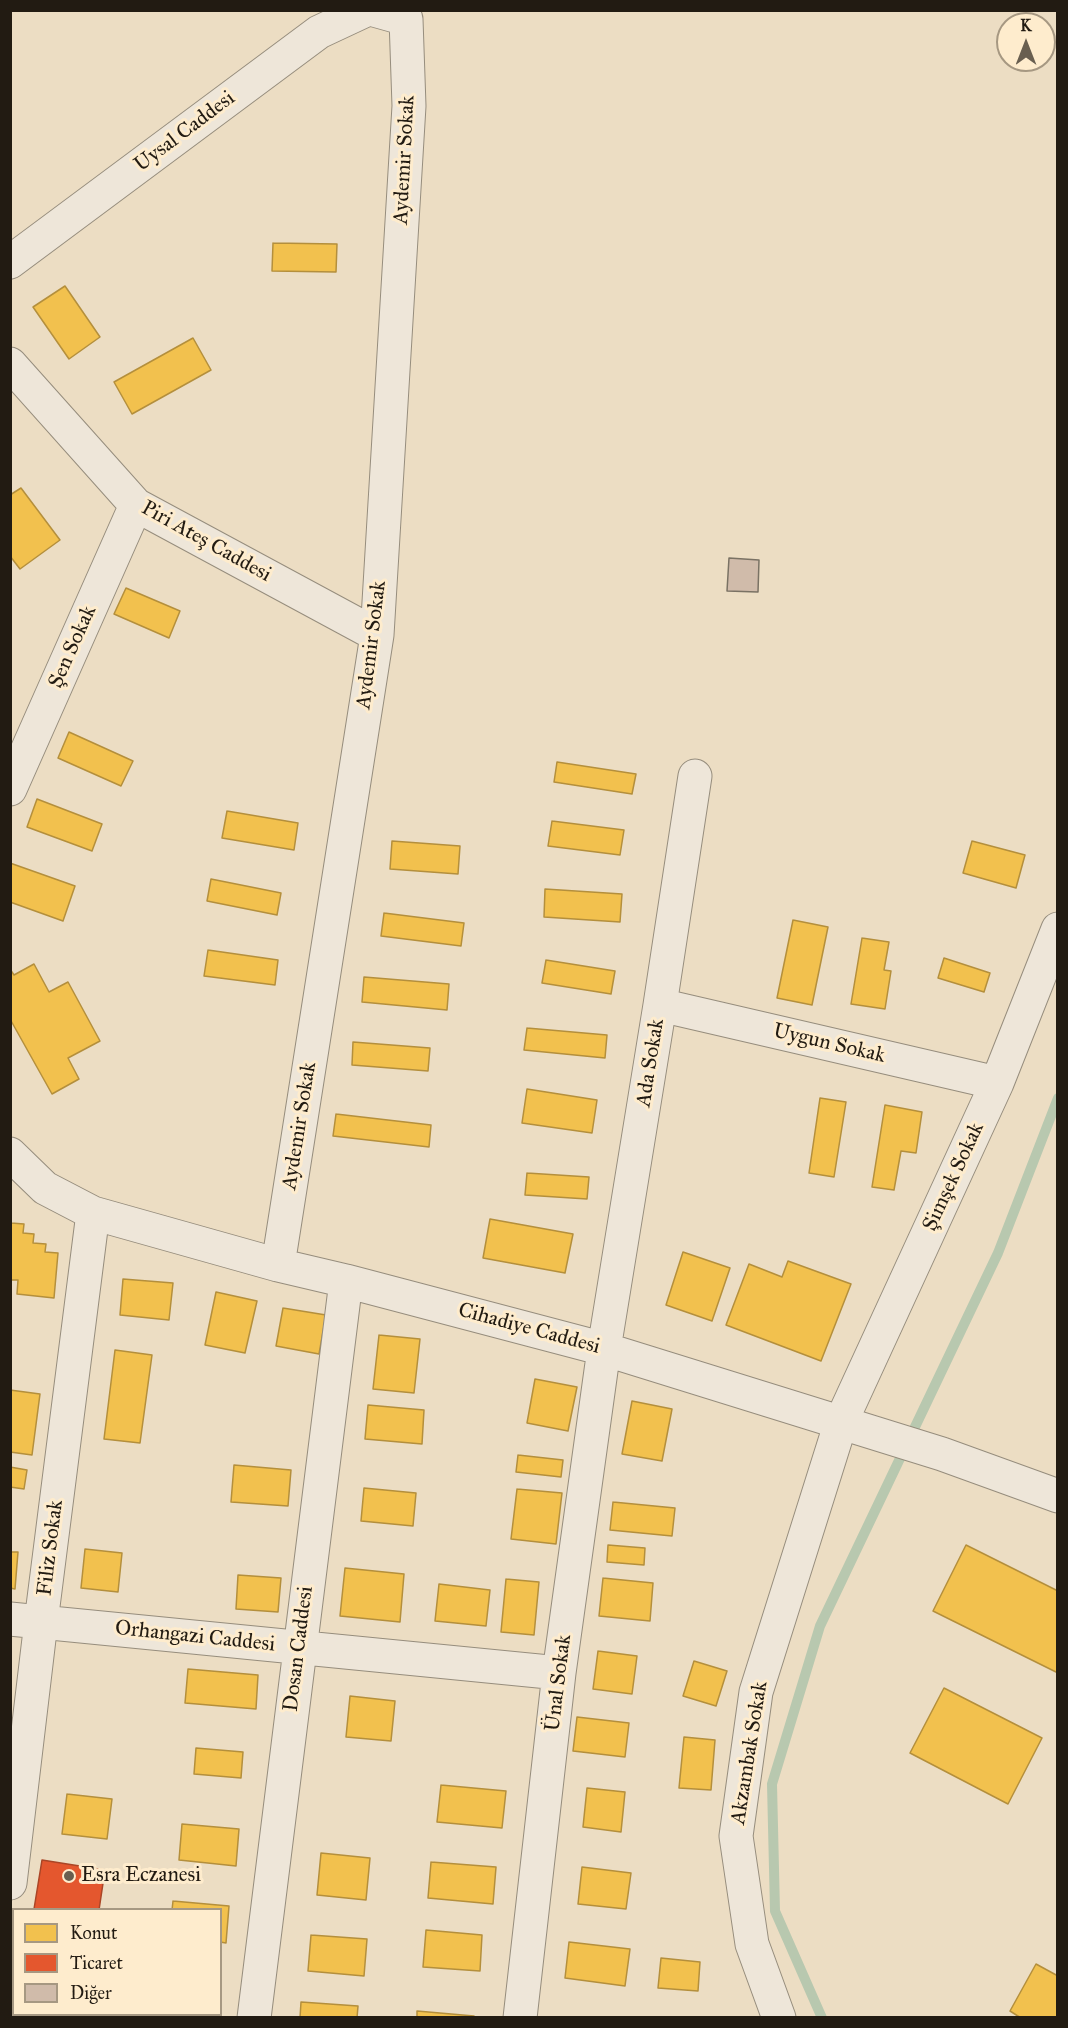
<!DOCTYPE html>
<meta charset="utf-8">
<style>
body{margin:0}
#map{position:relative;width:1068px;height:2028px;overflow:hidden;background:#ecddc3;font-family:"IM FELL Great Primer",serif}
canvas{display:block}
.frame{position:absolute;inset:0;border:12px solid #221b12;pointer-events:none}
.legend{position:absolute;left:12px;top:1908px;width:210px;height:108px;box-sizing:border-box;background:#feeccd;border:2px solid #a69882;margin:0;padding:8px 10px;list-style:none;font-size:18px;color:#221b12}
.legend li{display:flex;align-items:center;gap:12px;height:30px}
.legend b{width:30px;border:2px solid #a69882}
.north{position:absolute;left:996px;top:12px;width:60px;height:60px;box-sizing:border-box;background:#feeccd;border:2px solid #a69882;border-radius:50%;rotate:0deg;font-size:16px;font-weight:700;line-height:24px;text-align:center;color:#221b12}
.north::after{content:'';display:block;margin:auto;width:21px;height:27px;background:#695f50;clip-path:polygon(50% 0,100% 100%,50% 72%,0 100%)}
</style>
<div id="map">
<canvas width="1068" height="2028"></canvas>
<div class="frame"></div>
<ul class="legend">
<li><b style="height:16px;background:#f2c14e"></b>Konut</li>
<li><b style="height:16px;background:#e4572e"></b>Ticaret</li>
<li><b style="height:16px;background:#d0bbaa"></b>Diğer</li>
</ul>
<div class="north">K</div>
</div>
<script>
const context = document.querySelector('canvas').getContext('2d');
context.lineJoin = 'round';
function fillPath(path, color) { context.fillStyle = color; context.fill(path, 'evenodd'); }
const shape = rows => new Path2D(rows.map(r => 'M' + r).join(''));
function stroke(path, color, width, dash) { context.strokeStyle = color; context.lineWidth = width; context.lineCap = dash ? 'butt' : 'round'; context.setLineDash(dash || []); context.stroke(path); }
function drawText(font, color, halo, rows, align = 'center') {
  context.font = font + ' "IM FELL Great Primer",serif'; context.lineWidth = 6; context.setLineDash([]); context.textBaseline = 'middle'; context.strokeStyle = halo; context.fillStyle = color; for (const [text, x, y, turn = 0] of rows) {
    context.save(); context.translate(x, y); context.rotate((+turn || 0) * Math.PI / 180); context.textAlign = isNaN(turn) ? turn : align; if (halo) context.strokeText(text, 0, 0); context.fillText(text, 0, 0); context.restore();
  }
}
const homes = shape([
 [273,243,337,244,336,272,272,271,273,243],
 [65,286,100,337,69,359,33,307,65,286],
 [193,338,211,370,132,414,114,382,193,338],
 [21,488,60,540,20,569,10,556,10,495,21,488],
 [126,588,180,611,169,638,114,614,126,588],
 [69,732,133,761,121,786,58,758,69,732],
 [557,762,636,774,632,794,554,782,557,762],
 [37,799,102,824,92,851,27,827,37,799],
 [227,811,298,823,294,850,222,838,227,811],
 [552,821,624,830,620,855,548,846,552,821],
 [392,841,460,846,458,874,390,869,392,841],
 [972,841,1025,855,1016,888,963,873,972,841],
 [10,863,75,886,63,921,10,902,10,863],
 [211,879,281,893,277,915,207,901,211,879],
 [545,889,622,894,620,922,544,917,545,889],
 [384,913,464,923,461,946,381,936,384,913],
 [793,920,828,927,812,1005,777,998,793,920],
 [862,938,889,942,884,970,891,971,885,1009,851,1004,862,938],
 [208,950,278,960,275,985,204,976,208,950],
 [944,958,990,973,984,992,938,978,944,958],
 [546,960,615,971,611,994,542,983,546,960],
 [34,964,49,992,68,982,100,1041,68,1058,79,1079,52,1094,10,1019,10,969,14,975,34,964],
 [364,977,449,984,447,1010,362,1002,364,977],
 [527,1028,607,1035,605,1058,524,1050,527,1028],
 [353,1042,430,1048,428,1071,352,1065,353,1042],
 [527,1089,597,1100,592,1133,522,1123,527,1089],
 [820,1098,846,1102,834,1177,809,1173,820,1098],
 [885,1105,922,1112,916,1153,901,1151,894,1190,872,1187,885,1105],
 [336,1114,431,1125,429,1147,333,1136,336,1114],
 [527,1173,589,1177,587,1199,525,1195,527,1173],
 [10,1214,11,1223,24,1224,23,1233,34,1234,33,1243,46,1244,45,1252,58,1253,54,1298,17,1294,18,1280,10,1280,10,1214],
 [490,1219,573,1234,565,1273,483,1258,490,1219],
 [683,1252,730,1268,712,1321,666,1305,683,1252],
 [788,1261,851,1284,821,1361,726,1325,749,1264,782,1277,788,1261],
 [123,1279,173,1283,169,1320,120,1315,123,1279],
 [216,1292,257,1301,245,1353,205,1345,216,1292],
 [283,1308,326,1315,319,1354,276,1346,283,1308],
 [379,1335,420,1339,414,1393,373,1389,379,1335],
 [115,1350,152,1355,140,1443,104,1439,115,1350],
 [535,1379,577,1387,568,1431,527,1423,535,1379],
 [10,1390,40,1394,32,1455,10,1452,10,1390],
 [632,1401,672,1409,662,1461,622,1454,632,1401],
 [368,1405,424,1410,422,1444,365,1439,368,1405],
 [518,1455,563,1460,561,1477,516,1472,518,1455],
 [234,1465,291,1470,288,1506,231,1502,234,1465],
 [10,1467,27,1470,24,1489,10,1487,10,1467],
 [364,1488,416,1493,413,1526,361,1521,364,1488],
 [517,1489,562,1493,556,1544,511,1539,517,1489],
 [613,1502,675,1508,672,1536,610,1530,613,1502],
 [608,1545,645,1548,644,1565,607,1562,608,1545],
 [966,1545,1058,1591,1058,1673,933,1611,966,1545],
 [85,1549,122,1553,118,1592,81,1588,85,1549],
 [10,1552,18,1552,15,1589,10,1588,10,1552],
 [345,1568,404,1574,400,1622,340,1616,345,1568],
 [238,1575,281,1578,278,1612,236,1609,238,1575],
 [603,1578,653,1583,650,1621,599,1616,603,1578],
 [506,1579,539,1582,534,1635,501,1632,506,1579],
 [439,1584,490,1590,486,1626,435,1621,439,1584],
 [598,1651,637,1656,632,1694,593,1689,598,1651],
 [694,1661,727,1671,716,1706,683,1696,694,1661],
 [188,1669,258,1675,256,1709,185,1703,188,1669],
 [944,1688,1042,1738,1008,1804,910,1753,944,1688],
 [350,1696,395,1701,391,1741,346,1737,350,1696],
 [577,1717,629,1723,625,1757,573,1751,577,1717],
 [684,1737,715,1740,711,1790,679,1788,684,1737],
 [196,1748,243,1752,241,1778,194,1774,196,1748],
 [441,1785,506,1791,502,1828,437,1822,441,1785],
 [587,1788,625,1792,621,1832,583,1827,587,1788],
 [67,1794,112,1799,107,1839,62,1834,67,1794],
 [182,1824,239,1829,236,1866,179,1860,182,1824],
 [321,1853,370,1858,366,1900,317,1895,321,1853],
 [431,1862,496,1867,493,1904,428,1898,431,1862],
 [582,1867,631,1873,626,1909,578,1904,582,1867],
 [173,1901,229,1906,226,1943,220,1942,220,1910,172,1910,173,1901],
 [426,1930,482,1935,480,1971,423,1967,426,1930],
 [311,1935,367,1939,364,1976,308,1971,311,1935],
 [569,1942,630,1949,625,1986,565,1978,569,1942],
 [661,1958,700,1962,698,1991,658,1988,661,1958],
 [1036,1964,1058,1976,1058,2018,1021,2018,1010,2011,1036,1964],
 [301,2002,358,2006,357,2018,300,2018,301,2002],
 [417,2011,474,2016,474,2018,417,2018,417,2011],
 [155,2014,212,2014,212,2018,155,2018,155,2014]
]);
fillPath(homes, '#f2c14e');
stroke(homes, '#b48f3c', 1.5);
const shops = shape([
 [42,1860,105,1870,99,1910,34,1909,42,1860]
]);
fillPath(shops, '#e4572e');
stroke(shops, '#aa4526', 1.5);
stroke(shape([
 [822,2018,775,1911,772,1784,820,1626,998,1253,1058,1098]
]), '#b8c8af', 10);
const building = shape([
 [729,558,759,560,758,592,727,591,729,558]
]);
fillPath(building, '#d0bbaa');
stroke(building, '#7a7264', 1.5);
const minor = shape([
 [10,262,319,32,366,10],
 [10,364,136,505,377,635],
 [10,789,136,505],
 [660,1005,997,1083],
 [10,1154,45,1188,93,1213,278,1265,346,1281,604,1349,942,1454,1058,1496],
 [278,1265,377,635,409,106,406,19,374,10],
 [10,1619,559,1673],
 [10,1883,41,1622,93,1213],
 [254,2018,346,1281],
 [520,2018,559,1673,604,1349,660,1005,695,776],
 [779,2018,752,1944,736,1836,756,1692,841,1422,997,1083,1058,929]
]);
stroke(minor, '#968d7d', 35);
stroke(minor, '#eee6d9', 33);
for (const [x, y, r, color] of [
 [69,1876,6,"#695f50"]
]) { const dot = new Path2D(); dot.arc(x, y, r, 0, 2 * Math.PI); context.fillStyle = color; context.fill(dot); stroke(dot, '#feeccd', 2); }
drawText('21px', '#221b12', '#feeccd', [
 ["Uysal Caddesi",185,132,-37],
 ["Aydemir Sokak",405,160,-87],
 ["Piri Ateş Caddesi",206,542,29],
 ["Aydemir Sokak",372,645,-83],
 ["Şen Sokak",73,647,-66],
 ["Uygun Sokak",829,1044,13],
 ["Ada Sokak",651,1063,-81],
 ["Aydemir Sokak",300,1126,-81],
 ["Şimşek Sokak",954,1177,-65],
 ["Cihadiye Caddesi",529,1329,15],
 ["Filiz Sokak",51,1548,-83],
 ["Orhangazi Caddesi",195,1637,6],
 ["Dosan Caddesi",299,1649,-83],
 ["Ünal Sokak",559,1683,-83],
 ["Akzambak Sokak",750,1753,-81]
]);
drawText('21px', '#221b12', '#feeccd', [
 ["Esra Eczanesi",81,1876]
], 'left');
</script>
